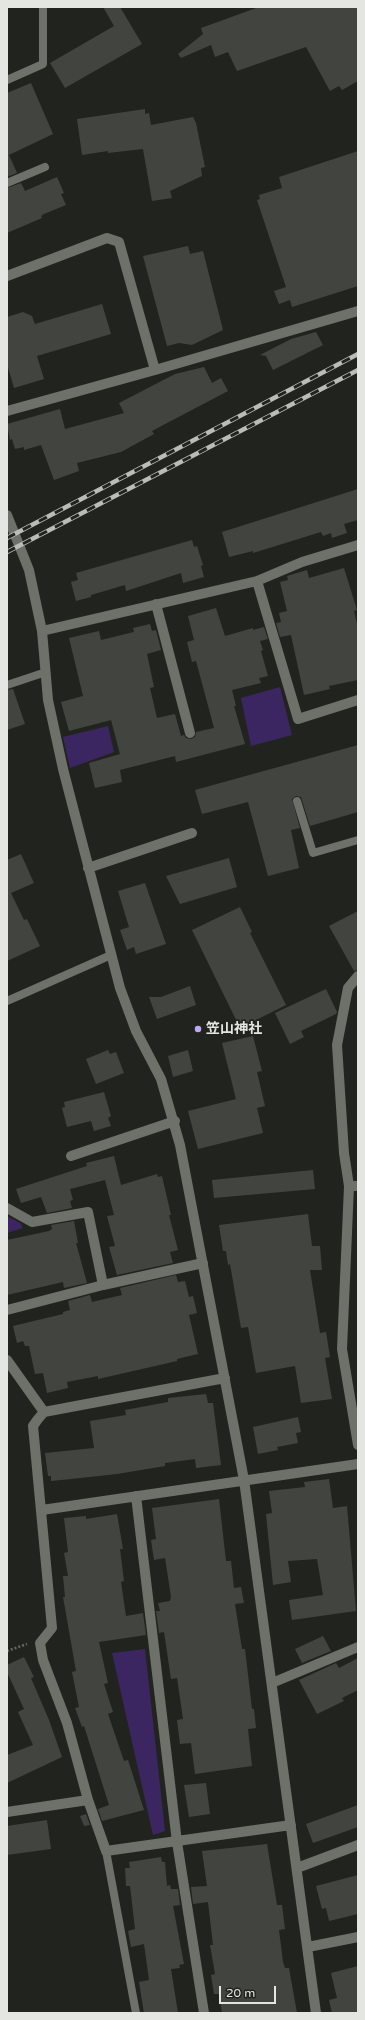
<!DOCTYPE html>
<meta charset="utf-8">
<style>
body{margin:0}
#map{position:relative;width:365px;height:2020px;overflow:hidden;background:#21241e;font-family:"Varela Round",sans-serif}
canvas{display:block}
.frame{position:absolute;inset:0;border:8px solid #e4e6e2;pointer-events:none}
.scale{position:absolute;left:219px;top:1986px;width:57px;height:18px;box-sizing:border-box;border:2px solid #e4e6e2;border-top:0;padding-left:5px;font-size:12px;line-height:14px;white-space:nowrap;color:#e4e6e2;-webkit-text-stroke:3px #21241e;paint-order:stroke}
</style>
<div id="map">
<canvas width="365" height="2020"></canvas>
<div class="frame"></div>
<div class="scale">20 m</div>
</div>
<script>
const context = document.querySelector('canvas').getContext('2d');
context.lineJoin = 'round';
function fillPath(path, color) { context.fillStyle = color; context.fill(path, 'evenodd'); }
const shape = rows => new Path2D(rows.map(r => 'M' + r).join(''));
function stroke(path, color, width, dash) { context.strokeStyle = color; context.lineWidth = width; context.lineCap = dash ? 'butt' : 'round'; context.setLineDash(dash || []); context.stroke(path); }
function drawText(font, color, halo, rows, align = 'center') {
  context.font = font + ' "Varela Round","Noto Sans JP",sans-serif'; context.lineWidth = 3.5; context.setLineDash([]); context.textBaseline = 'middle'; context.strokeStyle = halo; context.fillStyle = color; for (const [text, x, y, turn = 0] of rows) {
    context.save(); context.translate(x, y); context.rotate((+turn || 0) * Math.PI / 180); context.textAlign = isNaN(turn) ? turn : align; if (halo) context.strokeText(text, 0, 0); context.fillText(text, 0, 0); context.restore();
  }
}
fillPath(shape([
 [280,687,292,735,251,746,241,698],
 [108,726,114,752,70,768,63,737],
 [7,1216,20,1223,23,1228,7,1233],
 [145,1649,165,1831,153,1835,112,1653]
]), '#3c2661');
fillPath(shape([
 [103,7,120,7,142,44,65,88,50,63,114,26],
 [259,7,358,7,358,81,342,90,339,86,330,91,306,47,237,71,228,52,215,57,211,45,181,58,178,54,203,34,201,28],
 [31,83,53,134,9,155,17,173,7,177,7,93],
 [145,109,145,114,149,113,151,125,193,117,196,123,205,167,201,168,202,176,170,191,172,198,152,201,143,149,108,153,108,151,82,155,77,119],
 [358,151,358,286,292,307,290,300,279,304,274,291,286,287,257,200,260,199,259,195,282,188,279,177],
 [57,177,64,193,61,194,66,205,44,214,41,216,42,218,7,233,7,188,21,183,25,191],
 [188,246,190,254,203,251,223,330,192,345,179,343,167,346,143,256],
 [102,304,111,334,37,356,44,379,14,388,7,364,7,317,23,312,32,316,35,324],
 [316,332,323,345,273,370,266,356,260,355,291,339],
 [204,367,212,383,221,378,228,391,152,431,154,434,121,452,77,463,79,471,54,480,41,445,24,450,24,447,15,449,12,439,10,440,7,424,60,409,65,429,124,413,119,403,175,374],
 [358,489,358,520,344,524,347,533,332,538,331,533,323,536,321,532,253,553,253,551,229,557,222,532],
 [192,540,194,547,197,546,203,565,201,566,204,577,183,583,181,573,126,591,125,585,91,595,91,597,76,601,71,582,78,580,76,573],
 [344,568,357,610,354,611,358,628,358,680,329,686,330,689,304,695,291,635,280,637,276,623,281,622,279,613,287,611,280,582,288,580,287,576,307,570,309,578],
 [216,608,225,636,253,628,253,630,264,627,268,639,260,641,263,650,261,651,268,676,259,678,261,683,232,690,236,706,234,706,245,744,176,762,175,756,120,770,122,782,95,788,89,763,120,754,111,720,69,731,61,702,83,696,69,638,99,631,101,640,134,632,133,628,150,624,152,631,156,630,161,650,147,654,154,687,150,688,157,718,175,714,181,736,184,735,186,738,191,739,195,737,196,732,214,728,196,661,192,662,187,642,194,640,188,616],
 [13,689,25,724,7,730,7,690],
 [358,745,358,812,310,826,301,797,296,796,292,799,300,828,291,830,299,868,268,876,248,802,202,814,195,790],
 [21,854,34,883,11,893,24,920,27,919,40,946,7,961,7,860],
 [229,858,237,887,180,904,166,876],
 [145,883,166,944,136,954,134,947,127,950,120,930,129,927,118,891],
 [240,907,252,932,250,933,286,1005,240,1028,192,930],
 [358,911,358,970,354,971,329,926],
 [190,986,196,1005,157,1019,149,997,161,997],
 [326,989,337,1012,336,1014,301,1031,304,1037,290,1044,275,1013],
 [253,1036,262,1071,257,1072,265,1106,257,1108,263,1133,198,1149,188,1111,236,1099,222,1043],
 [108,1050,110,1054,116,1052,124,1073,96,1084,86,1059],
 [188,1050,193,1071,173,1077,168,1056],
 [104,1092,111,1116,108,1118,111,1126,94,1131,91,1121,67,1127,62,1108,65,1107,64,1102],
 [114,1156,121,1185,157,1174,158,1177,162,1176,171,1215,169,1215,178,1250,170,1252,173,1263,117,1275,109,1247,115,1246,107,1216,114,1215,105,1180,70,1189,73,1200,70,1201,72,1208,47,1213,41,1197,21,1203,16,1189,87,1166,86,1163],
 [313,1170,315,1189,214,1198,212,1180],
 [308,1214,312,1246,320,1246,322,1270,310,1270,320,1333,326,1332,330,1357,325,1358,332,1399,301,1403,295,1366,256,1373,248,1327,241,1328,230,1264,228,1265,226,1251,223,1251,219,1225],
 [74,1221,78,1243,76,1243,87,1283,64,1288,63,1282,7,1295,7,1240,49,1231,52,1229,51,1225],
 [176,1275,178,1282,185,1281,189,1297,193,1296,197,1313,189,1315,198,1354,177,1359,177,1361,98,1379,98,1376,67,1382,68,1388,47,1393,43,1373,35,1374,29,1346,25,1346,23,1341,17,1343,13,1326,63,1314,63,1312,70,1310,68,1301,90,1295,92,1302,122,1295,120,1288],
 [206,1394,208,1403,213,1403,221,1465,196,1468,195,1459,165,1463,165,1466,117,1474,71,1479,51,1481,51,1476,48,1476,45,1453,94,1448,90,1421,126,1415,125,1410,168,1402,168,1398],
 [298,1417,301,1432,296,1433,298,1443,277,1447,278,1450,258,1454,253,1427],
 [329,1479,333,1508,347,1506,356,1611,292,1620,289,1600,323,1595,317,1559,288,1561,291,1582,273,1585,266,1514,272,1513,269,1491,305,1487,304,1482],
 [219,1499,226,1561,231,1561,234,1588,241,1587,244,1603,235,1604,242,1649,245,1649,252,1709,254,1709,256,1728,248,1729,252,1766,195,1774,191,1743,180,1744,177,1720,183,1719,177,1678,171,1679,164,1632,159,1633,156,1611,160,1611,158,1603,170,1601,171,1597,165,1558,154,1560,151,1540,156,1539,152,1508],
 [117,1514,123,1549,120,1549,124,1581,121,1582,126,1616,143,1613,146,1635,99,1642,108,1683,104,1684,113,1712,108,1714,124,1761,128,1760,144,1810,102,1821,98,1809,109,1805,84,1726,82,1727,75,1708,79,1707,72,1672,76,1671,63,1597,65,1597,63,1576,68,1576,64,1553,68,1552,64,1518,86,1516,86,1519],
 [323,1636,331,1651,302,1663,295,1649],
 [24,1657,34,1677,31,1678,49,1720,62,1757,7,1783,7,1755,33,1745,18,1712,24,1709,7,1672,7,1665],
 [358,1658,358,1690,342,1698,344,1701,317,1714,299,1680,336,1663,339,1668],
 [206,1783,210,1814,189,1817,184,1785],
 [358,1805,358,1827,313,1843,306,1824],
 [86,1814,90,1825,84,1826,80,1816],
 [47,1820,51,1849,7,1855,7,1826],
 [267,1844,277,1905,282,1905,285,1929,279,1930,283,1962,285,1968,289,1968,297,2013,222,2013,219,1994,214,1994,211,1975,215,1974,210,1945,213,1945,208,1902,193,1904,191,1887,207,1886,202,1851],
 [161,1857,162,1862,165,1862,167,1886,170,1885,171,1889,178,1889,180,1905,173,1906,184,1964,179,1965,180,1968,171,1969,178,2013,144,2013,139,1982,149,1980,144,1944,131,1947,128,1931,135,1929,130,1886,126,1886,125,1868,130,1868,129,1862],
 [358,1875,358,1914,329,1921,326,1908,322,1909,316,1886],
 [358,1966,358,2013,332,2013,329,2000,337,1998,331,1973]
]), '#42453f');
stroke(shape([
 [7,1651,27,1644]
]), '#666963', 2.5, [2, 2]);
stroke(shape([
 [7,80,43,64,43,7],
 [7,183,45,167],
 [7,685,46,672],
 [297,801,313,853,358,840],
 [7,1001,111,955],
 [106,1851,136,2013]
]), '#6d716a', 8);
stroke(shape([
 [7,276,107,238,119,242,155,370],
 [7,411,155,370,358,311],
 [7,515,29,570,42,631,48,700,63,769,120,988,136,1031,161,1079,180,1145,244,1480,316,2013],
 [257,581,298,719,358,700],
 [156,604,190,733],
 [42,631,257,581,302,562,358,545],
 [88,868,192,833],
 [71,1156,175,1121],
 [349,1186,344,1153,337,1045,348,988,358,976],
 [358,1186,349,1186,342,1349,358,1445],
 [7,1208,32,1222,88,1212,103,1285],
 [7,1310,103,1285,203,1263],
 [7,1360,44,1412],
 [225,1378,44,1412,38,1419,33,1426,52,1628,40,1643,43,1660,67,1723,88,1800,106,1851,291,1825],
 [136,1496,177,1842,204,2013],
 [42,1510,358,1464],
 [272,1683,358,1647],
 [7,1812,88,1800],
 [297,1868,358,1845],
 [308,1947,358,1937]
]), '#6d716a', 10);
const rail = shape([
 [7,538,358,354],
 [7,552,358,370]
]);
stroke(rail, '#babcb7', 4.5);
stroke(rail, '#21241e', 3, [9]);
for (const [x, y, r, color] of [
 [198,1029,4,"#bfa9f4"]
]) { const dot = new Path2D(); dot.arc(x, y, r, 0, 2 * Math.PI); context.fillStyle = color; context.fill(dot); stroke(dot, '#21241e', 1.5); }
drawText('bold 14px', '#e4e6e2', '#21241e', [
 ["笠山神社",206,1029]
], 'left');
</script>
